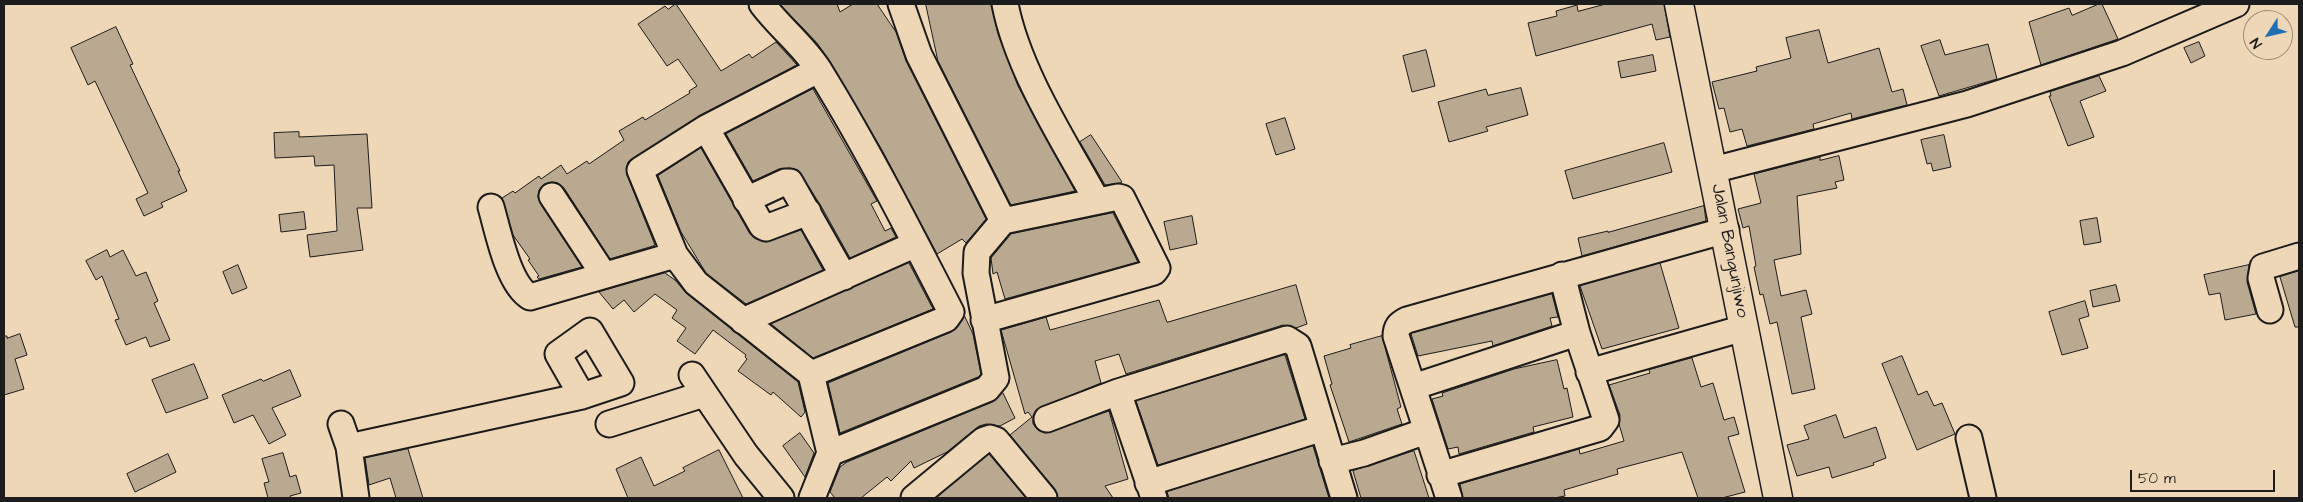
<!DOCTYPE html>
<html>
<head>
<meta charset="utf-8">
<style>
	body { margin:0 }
	#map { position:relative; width:2303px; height:502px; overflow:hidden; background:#edd7b6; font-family:"Architects Daughter",sans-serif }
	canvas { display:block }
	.frame { position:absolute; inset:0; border:5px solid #1c1c1c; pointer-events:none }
	.north { position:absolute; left:2243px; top:10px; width:50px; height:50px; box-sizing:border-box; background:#edd7b6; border:1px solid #998c78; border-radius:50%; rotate:235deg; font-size:14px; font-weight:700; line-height:20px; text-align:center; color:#1c1c1c }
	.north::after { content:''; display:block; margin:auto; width:18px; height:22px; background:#1f6fb2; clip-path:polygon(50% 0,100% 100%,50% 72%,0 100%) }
	.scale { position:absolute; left:2130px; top:470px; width:145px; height:22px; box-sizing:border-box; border:2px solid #1c1c1c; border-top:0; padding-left:6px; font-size:15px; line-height:18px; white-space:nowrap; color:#1c1c1c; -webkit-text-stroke:4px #edd7b6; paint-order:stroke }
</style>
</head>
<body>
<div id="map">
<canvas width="2303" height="502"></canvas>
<div class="frame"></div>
<div class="north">N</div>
<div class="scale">50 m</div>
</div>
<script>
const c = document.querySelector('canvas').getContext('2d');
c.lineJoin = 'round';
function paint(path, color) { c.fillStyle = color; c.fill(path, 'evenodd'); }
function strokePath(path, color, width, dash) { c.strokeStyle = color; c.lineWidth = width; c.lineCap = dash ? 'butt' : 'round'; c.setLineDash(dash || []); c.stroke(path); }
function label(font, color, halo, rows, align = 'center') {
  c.font = font + ' "Architects Daughter",sans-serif'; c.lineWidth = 4; c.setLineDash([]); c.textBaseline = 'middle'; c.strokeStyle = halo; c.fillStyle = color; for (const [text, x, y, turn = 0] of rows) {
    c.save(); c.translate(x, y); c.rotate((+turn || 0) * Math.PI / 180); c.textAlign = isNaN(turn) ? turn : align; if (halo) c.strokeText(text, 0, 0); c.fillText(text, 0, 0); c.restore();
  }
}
const building = new Path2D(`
	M676 4 721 71 749 54 752 58 776 42 797 65 699 116 628 162 627 175 655 245 653 246 610 259 564 188 558 183 552 182 544 184 539 190 538 197 540 203 582 267 539 279 537 277 539 276 528 260 530 259 513 235 502 198 513 191 515 193 539 176 541 179 561 165 567 174 587 161 589 164 624 140 619 131 643 117 645 120 690 93 689 91 697 86 678 59 667 66 638 24 665 6 668 9Z
	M780 4H837L840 12 853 4H877L896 32 906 61 986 219 966 243 962 239 937 254 883 152 831 63 817 43Z
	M926 4H991L998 34 1018 86 1075 191 1011 205 938 61Z
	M1606 4H1664L1670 37 1656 40 1652 24 1536 56 1528 23 1557 16 1556 11 1577 5 1578 11Z
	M2099 4H2102L2118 39 2041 65 2029 22 2069 8 2072 15Z
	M116 27 133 64 130 65 180 171H178L187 191 161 203 163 207 144 216 136 199 148 193 95 81 88 85 71 48Z
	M1819 30 1828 63 1879 48 1892 92 1903 89 1907 105 1852 119 1851 113 1813 124 1814 129 1747 146 1742 129 1730 132 1724 108 1719 109 1712 82 1757 71 1756 67 1791 58 1786 38Z
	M1940 40 1945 55 1988 44 1997 79 1939 96 1921 46Z
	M2199 42 2205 56 2191 63 2184 48Z
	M1426 50 1435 86 1412 92 1403 56Z
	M1653 55 1656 71 1621 78 1618 62Z
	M2099 76 2106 91 2080 101 2094 137 2068 146 2049 96H2051L2050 92Z
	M1521 88 1528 115 1486 127 1488 131 1449 142 1438 102 1486 89 1488 95Z
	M813 89 877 201 871 204 885 231 891 228 896 237 850 258 821 206 798 170 790 168 779 169 753 181 726 134Z
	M1285 118 1295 149 1276 155 1266 124Z
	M299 132V137L367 134 372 208H357L363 250 310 257 307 235 337 231 334 165 315 166 314 156 275 158 274 133Z
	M1091 135 1122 182 1120 183 1105 185 1080 142Z
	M1944 135 1951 167 1933 171 1931 163 1927 164 1921 140Z
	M1664 143 1672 172 1573 199 1565 171Z
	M701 148 750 234 756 239 766 242 801 230 823 270 746 304 706 273 681 232 658 176Z
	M1839 156 1844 180 1835 182 1837 188 1797 196 1801 254 1774 260 1781 296 1806 290 1812 314 1801 317 1815 389 1792 394 1777 322 1770 324 1763 294 1760 295 1754 267 1756 266 1749 226 1743 228 1738 209 1761 203 1754 174 1820 157V160Z
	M1704 206 1706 221 1582 256 1578 238 1608 231V232Z
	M304 212 306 229 281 232 279 215Z
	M1113 213 1138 262 1005 299 997 272 993 274 991 258 1011 234Z
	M1192 216 1197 244 1170 250 1164 222Z
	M2097 218 2101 242 2084 245 2080 221Z
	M107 250 110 257 123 250 136 276 146 272 158 301 154 303 170 340 150 347 146 337 126 345 115 320 119 319 102 276 96 280 86 261Z
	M909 263 933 309 813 358 771 324Z
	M1660 263 1679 328 1602 349 1580 286Z
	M238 265 247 288 232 294 223 272Z
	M2249 265 2247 282 2256 314 2225 320 2220 293 2209 295 2204 275Z
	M2299 271V327H2295L2280 277Z
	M665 273 675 280 687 294 798 382 805 412 801 417 773 392 771 395 738 371 747 359 745 357 746 355 713 330 695 354 677 341 686 328 672 318 677 310 655 294 634 312 624 300 613 309 599 292Z
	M1296 285 1307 324 1296 328 1283 325 1126 374 1119 354 1095 361 1101 383 1036 410 1033 416V424L1038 430 1045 433 1109 411 1128 479 1105 486 1113 498H1058L1055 489 1010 435 1032 417 1028 412 1025 414 1001 330 1046 317 1050 330 1159 300 1167 322Z
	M2116 285 2120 301 2093 307 2090 291Z
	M1552 294 1558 317 1550 318 1552 326 1493 346 1492 341 1418 356 1411 334 1412 333Z
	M2085 301 2089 316 2079 319 2088 348 2062 355 2049 312Z
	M965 317 973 334 981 374 978 377 840 433 828 383 951 332Z
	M20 334 27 355 15 359 24 389 4 395V336H7V338Z
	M1382 336 1401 407 1397 409 1402 424 1349 442 1330 385 1332 384 1324 356 1351 348 1350 345Z
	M1285 355 1305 419 1158 465 1136 401Z
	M1902 356 1918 395 1927 391 1934 406 1942 403 1955 434 1917 450 1882 364Z
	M1692 358 1701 387 1713 383 1724 420 1734 417 1739 434 1728 437 1745 492 1722 498H1698L1682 452 1617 469 1618 474 1564 490 1565 496 1554 498H1463L1460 484 1579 449 1580 454 1624 441 1619 424 1620 415 1609 385 1650 373 1649 370Z
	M1557 360 1564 389 1567 388 1573 417 1533 427 1534 432 1459 454 1458 447 1448 449 1432 399 1443 396 1442 393 1514 369Z
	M194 364 208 398 166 413 152 380Z
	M290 370 301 396 272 408 286 435 269 444 253 415 234 423 222 395 261 379 263 381Z
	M1003 393 1015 418 1000 426 986 424 979 426 947 452 914 468 911 461 891 481 887 477 861 498H835L830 492 840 467 847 462 992 402Z
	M1836 415 1844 438 1876 427 1886 458 1873 463 1874 465 1832 478 1829 467 1797 476 1787 445 1809 439 1804 426Z
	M800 433 814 453 805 477 783 446Z
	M1313 446 1329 498H1169L1167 492Z
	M408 449 423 498H396L390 478 369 485 365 458Z
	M719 450 743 498H628L616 469 641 457 654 486 685 471 683 468Z
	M1414 451 1429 498H1361L1353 471Z
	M283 453 290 477 296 475 301 493 290 496 291 498H268L264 483 269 482 262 459Z
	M168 454 176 472 135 492 127 474Z
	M989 454 1026 498H936Z`);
const minor = new Path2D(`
	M762 4C780 28 803 45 819 70 867 148 909 230 951 312L946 319 811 374
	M1005 4C1018 71 1064 141 1097 201
	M818 70 706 128 640 170 675 255 696 283 811 374 830 453
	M706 128 762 226 766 228 808 212
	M1713 170 1967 104 2122 53 2236 4
	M552 196 604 275
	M746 200 785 182H790L844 277
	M491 207C498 231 508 284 530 297L675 255
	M1562 275 1577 333
	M2270 310 2261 278 2263 267 2299 256
	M984 320 1154 272 1157 268 1122 198 1118 197 1003 221
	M743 321 916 244
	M1589 372 1744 328
	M692 375 746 455 781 498
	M1413 387 1577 333 1606 420 1600 428 1440 475
	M1118 392 1154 498
	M1047 419 1118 392 1287 339 1298 346 1344 498
	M341 424 349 447 356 498
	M609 424 704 394
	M1969 438 1983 498
	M349 447 582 396 621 383 590 331 558 354 582 396
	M1332 461 1364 453 1426 431
	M1148 483 1323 428
	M812 498 830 453 987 389 996 378 976 273 977 252 1003 221 919 55 901 4
	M914 498 984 440 990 438 996 440 1044 498
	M1449 498 1396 336C1396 327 1399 324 1407 320L1726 230`);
const major = new Path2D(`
	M1679 4 1778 498`);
const streetNames = [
	["Jalan Bangunjiwo",1729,251,79]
];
paint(building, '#b9a990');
strokePath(building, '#1c1c1c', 1);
strokePath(minor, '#1c1c1c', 29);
strokePath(major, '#1c1c1c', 31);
strokePath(minor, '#edd7b6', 25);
strokePath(major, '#edd7b6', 28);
label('18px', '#1c1c1c', '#edd7b6', streetNames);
</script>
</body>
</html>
